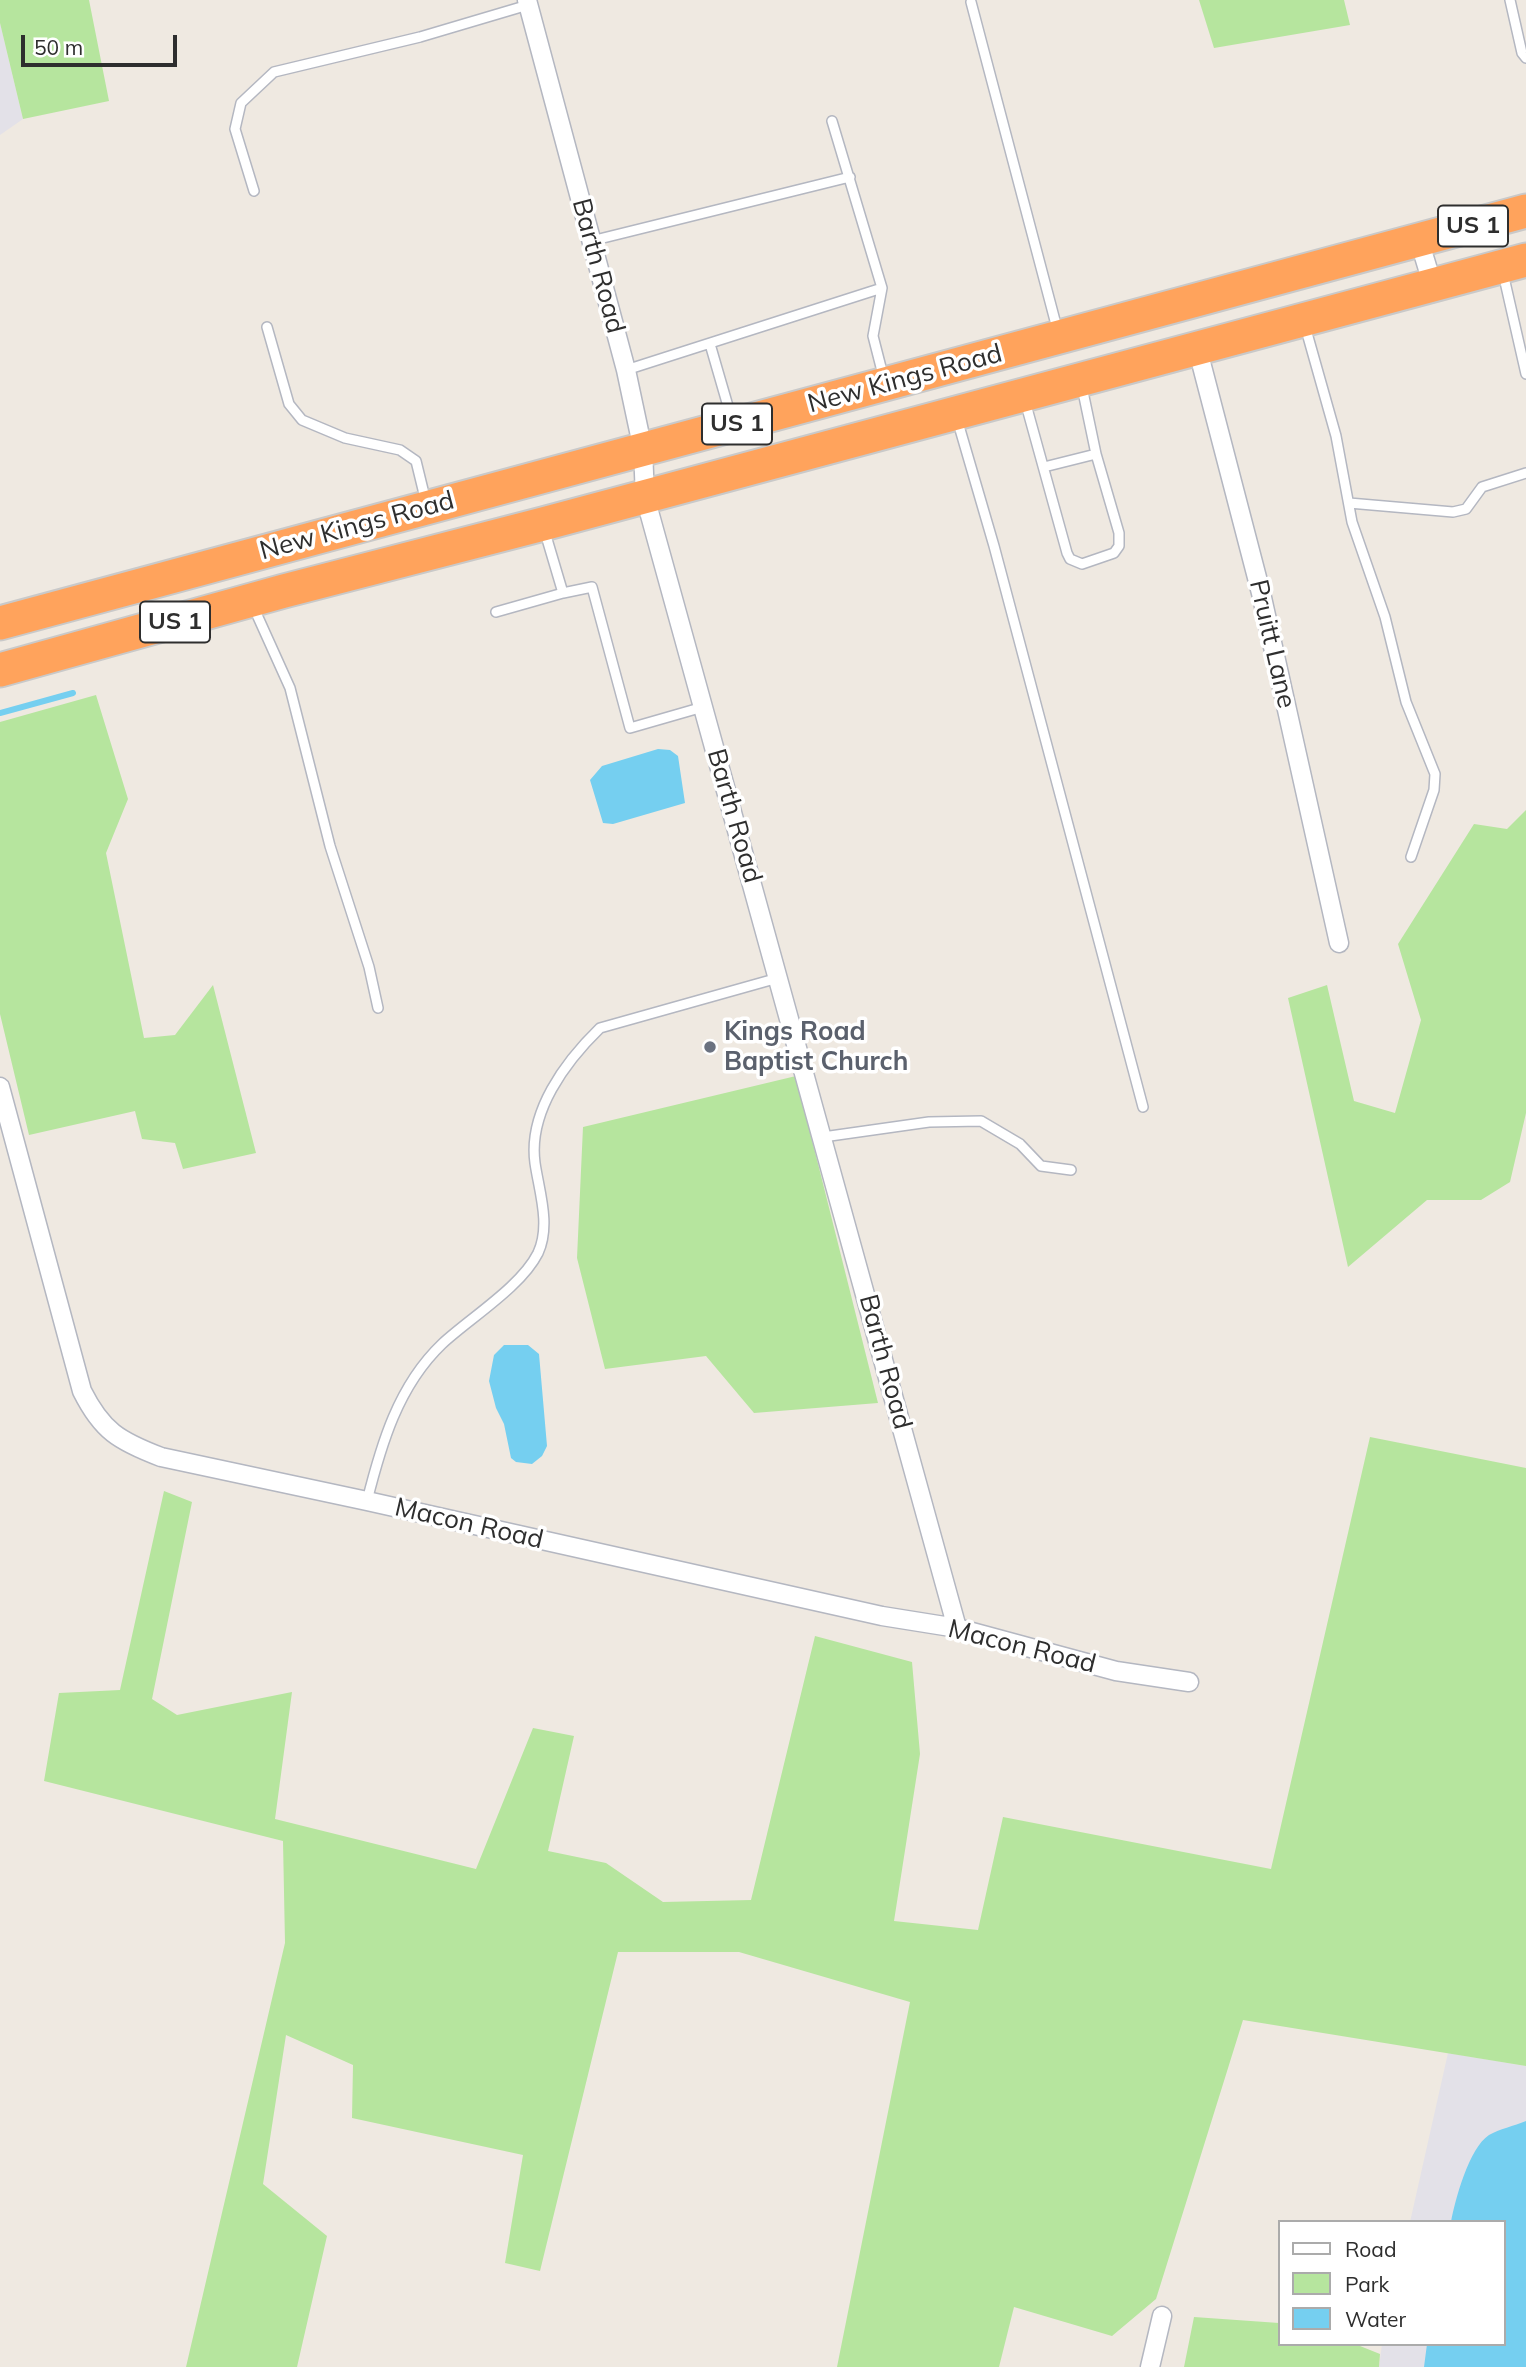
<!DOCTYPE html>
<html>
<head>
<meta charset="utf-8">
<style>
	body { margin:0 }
	#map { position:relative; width:1526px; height:2367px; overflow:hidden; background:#efe9e1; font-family:Mulish,sans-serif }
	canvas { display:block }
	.legend { position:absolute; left:1278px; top:2220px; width:228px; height:126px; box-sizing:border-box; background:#fff; border:2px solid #ababab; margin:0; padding:9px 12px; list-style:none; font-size:21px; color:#2e2e2e }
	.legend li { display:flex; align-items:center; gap:14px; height:35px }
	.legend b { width:35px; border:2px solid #ababab }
	.scale { position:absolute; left:21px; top:35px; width:156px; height:32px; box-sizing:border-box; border:4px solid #2e2e2e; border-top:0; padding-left:9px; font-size:21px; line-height:24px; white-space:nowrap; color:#2e2e2e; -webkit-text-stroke:5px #fff; paint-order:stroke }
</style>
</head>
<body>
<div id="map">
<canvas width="1526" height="2367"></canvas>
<ul class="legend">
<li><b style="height:9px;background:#fff"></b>Road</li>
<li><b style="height:19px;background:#b6e59e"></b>Park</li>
<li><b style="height:19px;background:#75cff0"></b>Water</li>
</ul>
<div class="scale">50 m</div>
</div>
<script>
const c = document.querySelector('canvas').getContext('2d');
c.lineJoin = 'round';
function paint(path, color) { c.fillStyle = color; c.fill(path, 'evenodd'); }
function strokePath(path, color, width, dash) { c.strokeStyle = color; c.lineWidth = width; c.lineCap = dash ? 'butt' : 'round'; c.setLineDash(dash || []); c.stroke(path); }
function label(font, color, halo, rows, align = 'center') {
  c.font = font + ' Mulish,sans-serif'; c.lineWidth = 7; c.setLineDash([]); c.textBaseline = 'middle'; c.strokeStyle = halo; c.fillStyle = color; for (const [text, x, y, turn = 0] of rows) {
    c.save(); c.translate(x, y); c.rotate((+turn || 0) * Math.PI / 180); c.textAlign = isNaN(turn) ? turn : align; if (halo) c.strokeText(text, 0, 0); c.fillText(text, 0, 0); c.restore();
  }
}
const industrial = new Path2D(`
	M0 23 23 119 0 135Z
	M1448 2053 1526 2066V2367H1379L1382 2344H1503V2222H1410Z`);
const green = new Path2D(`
	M0 0H89L109 101 23 119 0 23Z
	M1199 0H1344L1350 25 1214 48Z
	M96 695 128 799 106 853 144 1038 175 1035 213 985 256 1153 183 1169 175 1143 142 1139 135 1111 29 1135 0 1014V722Z
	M1526 810V1113L1510 1182 1481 1200H1427L1348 1267 1288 998 1327 985 1354 1101 1395 1113 1421 1020 1398 944 1474 824 1507 829Z
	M796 1076 878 1403 754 1413 706 1356 605 1369 577 1258 583 1127Z
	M1370 1437 1526 1468V2066L1243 2020 1156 2299 1112 2336 1014 2307 999 2367H837L910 2002 739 1952H618L540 2271 505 2263 523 2155 352 2118 353 2065 286 2035 263 2184 327 2236 297 2367H186L285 1943 283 1841 44 1781 59 1693 120 1690 164 1491 192 1502 152 1699 177 1715 292 1692 275 1819 476 1869 533 1728 574 1736 548 1851 606 1863 663 1902 751 1900 815 1636 912 1662 920 1754 894 1921 978 1930 1003 1817 1271 1869Z
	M1194 2317 1279 2323V2344H1355L1380 2354 1379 2367H1184Z`);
const water = new Path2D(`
	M658 749 670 750 678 756 685 803 613 824 603 823 590 780 602 766Z
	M504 1345H528L539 1354 547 1446 542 1456 532 1464 516 1462 511 1458 504 1424 496 1408 489 1381 494 1355Z
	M1526 2121V2367H1424L1427 2344H1503V2222H1451C1455 2200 1469 2148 1489 2135 1499 2129 1514 2126 1526 2121Z`);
const stream = new Path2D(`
	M0 713 73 693`);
const lane = new Path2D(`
	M1510 0 1522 53 1526 58
	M971 2 1058 332
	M832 121 882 288 873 336 884 379
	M254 191 235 129 241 103 274 72 420 37 528 5
	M591 241 850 177
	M1503 273 1526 374
	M1305 326 1336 436 1352 522 1385 617 1406 702 1435 774 1434 790 1411 857
	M267 327 289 404 302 420 345 438 400 450 416 461 426 502
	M710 344 732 420
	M626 370 882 288
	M1082 387 1096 454
	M1025 401 1067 553 1070 559 1082 564 1114 553 1119 546V533L1096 454 1044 467
	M957 419 994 546 1143 1107
	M1349 503 1453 512 1466 509 1482 487 1526 473
	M563 593 592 587 630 728 703 707
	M253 606 290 688 330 846 369 967 378 1008
	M496 612 563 593 544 529
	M823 1137 929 1122 981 1121 1020 1144 1041 1166 1071 1170
	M367 1501C381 1445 398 1386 442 1344 470 1318 521 1287 538 1253 551 1225 539 1191 535 1163 528 1112 565 1062 600 1028L778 978`);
const street = new Path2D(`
	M527 0 626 370 643 450 645 497 957 1628
	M1419 240 1433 286
	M1197 347 1261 593 1339 943
	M0 1087 82 1391C102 1431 119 1441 161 1457L367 1501 882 1616 957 1628 1116 1671 1189 1682
	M1150 2367 1162 2316`);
const highway = new Path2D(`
	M0 623 1526 211
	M0 670 284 591 543 524 1526 260`);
const markers = [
	[710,1047,7,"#6b7280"]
];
const shields = [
	[1473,226,70],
	[737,424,70],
	[175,622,70]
];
const shieldNames = [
	["US 1",1473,226],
	["US 1",737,424],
	["US 1",175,622]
];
const streetNames = [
	["Barth Road",598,266,75],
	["New Kings Road",905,379,-15],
	["New Kings Road",357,526,-15],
	["Pruitt Lane",1272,644,77],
	["Barth Road",734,816,74],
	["Barth Road",885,1362,75],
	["Macon Road",469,1524,13],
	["Macon Road",1022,1647,14]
];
const worshipNames = [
	["Kings Road",724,1032],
	["Baptist Church",724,1062]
];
paint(industrial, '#e3e1e8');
paint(green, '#b6e59e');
paint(water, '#75cff0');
strokePath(stream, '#75cff0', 6);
strokePath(lane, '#b4b7c1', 12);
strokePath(street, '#b4b7c1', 21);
strokePath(highway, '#c9c9c9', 37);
strokePath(lane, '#fff', 9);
strokePath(street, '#fff', 18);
strokePath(highway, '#ffa35c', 33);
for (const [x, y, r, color] of markers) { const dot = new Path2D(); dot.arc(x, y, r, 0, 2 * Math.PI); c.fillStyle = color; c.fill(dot); strokePath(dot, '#fff', 2.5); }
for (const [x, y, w] of shields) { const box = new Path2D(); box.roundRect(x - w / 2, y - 20.5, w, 41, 5); c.fillStyle = '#fff'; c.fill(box); strokePath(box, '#2e2e2e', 2); }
label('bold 24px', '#2e2e2e', null, shieldNames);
label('26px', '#2e2e2e', '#fff', streetNames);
label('bold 26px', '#5b616d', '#fff', worshipNames, 'left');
</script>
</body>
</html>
